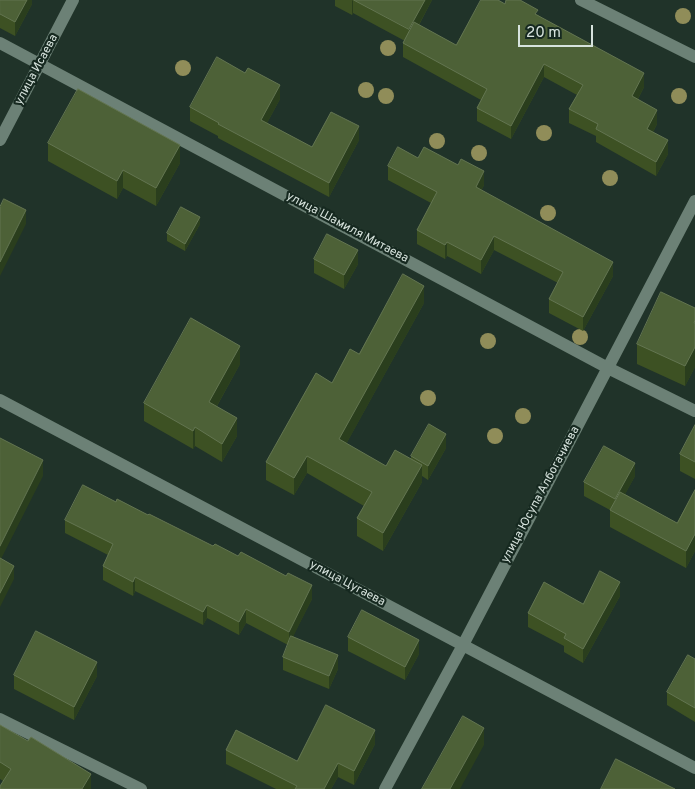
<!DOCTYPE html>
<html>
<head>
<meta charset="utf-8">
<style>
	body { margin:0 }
	#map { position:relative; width:695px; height:789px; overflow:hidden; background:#203329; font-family:Overpass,sans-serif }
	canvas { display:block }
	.scale { position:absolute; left:518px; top:25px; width:75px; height:22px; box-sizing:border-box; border:2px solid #d7e3dd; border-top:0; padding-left:6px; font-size:15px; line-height:18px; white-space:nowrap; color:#d7e3dd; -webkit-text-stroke:4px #162920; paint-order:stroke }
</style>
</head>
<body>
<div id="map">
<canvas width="695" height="789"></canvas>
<div class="scale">20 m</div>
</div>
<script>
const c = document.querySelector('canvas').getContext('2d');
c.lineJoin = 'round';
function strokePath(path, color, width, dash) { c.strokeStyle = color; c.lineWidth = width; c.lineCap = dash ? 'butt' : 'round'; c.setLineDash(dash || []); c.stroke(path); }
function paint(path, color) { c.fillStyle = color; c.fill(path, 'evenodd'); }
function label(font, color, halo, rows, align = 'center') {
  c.font = font + ' Overpass,sans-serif'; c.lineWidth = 4.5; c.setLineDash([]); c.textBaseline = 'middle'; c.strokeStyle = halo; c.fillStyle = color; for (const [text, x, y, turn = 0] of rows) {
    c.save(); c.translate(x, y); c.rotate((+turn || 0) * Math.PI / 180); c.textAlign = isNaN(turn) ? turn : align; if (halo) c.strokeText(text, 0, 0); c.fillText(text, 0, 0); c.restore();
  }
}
const minor = new Path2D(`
	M581 0 695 57
	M0 43 608 368 695 411
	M0 140 73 0
	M0 400 695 768
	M0 719 141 789
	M385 789 463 645 695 201`);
const trees = [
	[683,16],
	[388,48],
	[183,68],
	[366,90],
	[386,96],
	[679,96],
	[544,133],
	[437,141],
	[479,153],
	[610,178],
	[548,213],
	[580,337],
	[488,341],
	[428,398],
	[523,416],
	[495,436]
];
const wall = new Path2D(`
	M0 0H32V4L15 36 0 28Z
	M335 0H432L419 25 456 45 505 4 538 15 644 87 638 99 657 124 653 132 668 154 656 176 596 142V136L569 123V109L577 95 544 77 511 139 477 121V108L481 100 403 57V43L405 41 353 13 352 15 335 6Z
	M280 99 267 123 312 147 359 140 329 197 218 138V136L190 121V107Z
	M48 143 180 163 156 206 123 188 117 199 48 161Z
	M418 158 484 185 481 191 613 276 583 331 549 313V299L558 283 494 250 481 274 447 256 445 259 417 244V230L431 203 388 180V166Z
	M200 224 185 251 167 241V233Z
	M314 259 358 264 344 289 314 273Z
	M424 303 346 444 386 466 411 459V456L446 448 428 480 422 476V482L383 551 357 536V518L364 506 307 473 294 495 266 480V462L332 383 359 354Z
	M695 308V367L685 386 637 364V344Z
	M240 364 217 406 237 436 222 462 195 446 193 449 144 421V403Z
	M695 425V479L680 471V454Z
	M635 476 625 494 677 523 695 490V551L686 568 610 527V510L584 496V482Z
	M116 502 312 599 293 636 338 669 329 689 283 670V657L288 645 246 623 239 635 207 618 203 625 135 591 133 596 103 580V566L108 555 65 533V520Z
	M620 596 583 663 564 652V646L528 627V613L583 604Z
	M348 637 419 654 405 680 348 651Z
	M695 659V722L667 705V692Z
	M14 675 97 676 74 720 14 689Z
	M0 725 91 789 3 781 0 779Z
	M375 744 354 785 338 777 331 789H276L226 764V750L297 761Z`);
const shadedWall = new Path2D(`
	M27 0H32V4L15 36V22Z
	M353 0V13L352 15V1Z
	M425 0H432L409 43V29Z
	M544 64V77L511 139V126Z
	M644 73V87L632 110V96Z
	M280 85V99L261 134V120Z
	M657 110V124L647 143V129Z
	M359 126V140L329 197V183Z
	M668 140V154L656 176V162Z
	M180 145V163L156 206V188Z
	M123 170V188L117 199V181Z
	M484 171V185L476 201V187Z
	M26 210V224L0 276V262Z
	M200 217V224L185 251V244Z
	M494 236V250L481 274V260Z
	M447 242V256L445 259V245Z
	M358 250V264L344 289V275Z
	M613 262V276L583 331V317Z
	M424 286V303L339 457V439Z
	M240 346V364L209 420V402Z
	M695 347V367L685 386V366Z
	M237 418V436L222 462V444Z
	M195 427V446L193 449V431Z
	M446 434V448L428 480V466Z
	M307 456V473L294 495V478Z
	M43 460V476L0 561V546Z
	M635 463V476L615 513V499Z
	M422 465V482L383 551V533Z
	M695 534V551L686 568V551Z
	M14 566V579L0 607V593Z
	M135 577V591L133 596V582Z
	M620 582V596L583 663V649Z
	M312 585V599L289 645V632Z
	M207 605V618L203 625V612Z
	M246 609V623L239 635V622Z
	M419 640V654L405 680V667Z
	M338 655V669L329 689V676Z
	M97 662V676L74 720V707Z
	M484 728V745L460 789H450Z
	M375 730V744L354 785V771Z
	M338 763V777L331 789H324Z
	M91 774V789H82Z`);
const building = new Path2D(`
	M0 0H27L15 22 0 14Z
	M354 0H425L409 29Z
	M481 0H498L505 4 506 0H520L538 10 535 14 644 73 632 96 657 110 647 129 668 140 656 162 596 129 598 124 569 109 583 85 544 64 511 126 477 108 487 89 403 43 414 22 456 45Z
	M217 57 245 73 248 68 280 85 261 120 312 147 331 112 359 126 329 183 218 124 219 123 190 107Z
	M78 89 180 145 156 188 123 170 117 181 48 143Z
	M398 147 418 158 424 147 458 165 461 159 484 171 476 187 613 262 583 317 549 299 563 272 494 236 481 260 447 242 445 245 417 230 437 192 388 166Z
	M4 199 26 210 0 262V207Z
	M181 207 200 217 185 244 167 233Z
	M327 234 358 250 344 275 314 259Z
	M403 274 424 286 339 439 386 466 395 450 422 465 383 533 357 518 372 492 307 456 294 478 266 462 316 373 332 383 350 349 359 354Z
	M661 292 695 308V320L694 323H695V347L685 366 637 344Z
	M191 318 240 346 209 402 237 418 222 444 195 427 193 431 144 403Z
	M429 424 446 434 428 466 411 456Z
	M695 425V462L680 454Z
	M0 438 43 460 0 546Z
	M604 446 635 463 615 499 584 482Z
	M83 485 116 502 117 499 148 515 149 514 213 546 215 544 238 556 241 552 286 576 288 573 312 585 289 632 246 609 239 622 207 605 203 612 135 577 133 582 103 566 113 544 65 520Z
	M695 490V534L686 551 610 510 620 492 677 523Z
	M0 558 14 566 0 593Z
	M600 571 620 582 583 649 564 638 566 634 528 613 544 582 583 604Z
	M362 610 419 640 405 667 348 637Z
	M36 631 97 662 74 707 14 675Z
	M291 636 338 655 329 676 283 657Z
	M688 655 695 659V708L667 692Z
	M326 705 375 730 354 771 338 763 324 789H295L297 786 226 750 236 730 297 761Z
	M463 716 484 728 450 789H422Z
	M0 725 28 741 31 737 91 774 82 789H0V786L11 769 0 762Z
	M616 759 663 783 675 789H601Z`);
const streetNames = [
	["улица Исаева",37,70,-62],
	["улица Шамиля Митаева",347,228,28],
	["улица Юсупа Албогачиева",541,495,-62],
	["улица Цугаева",347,584,28]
];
strokePath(minor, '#6c8176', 12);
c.fillStyle = '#908d59';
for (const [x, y] of trees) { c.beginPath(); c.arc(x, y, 8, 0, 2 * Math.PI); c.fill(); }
paint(wall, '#3d5123');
paint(shadedWall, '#2a3e1d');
paint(building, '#4d6137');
strokePath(building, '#637551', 1);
label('12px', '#d7e3dd', '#162920', streetNames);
</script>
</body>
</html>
